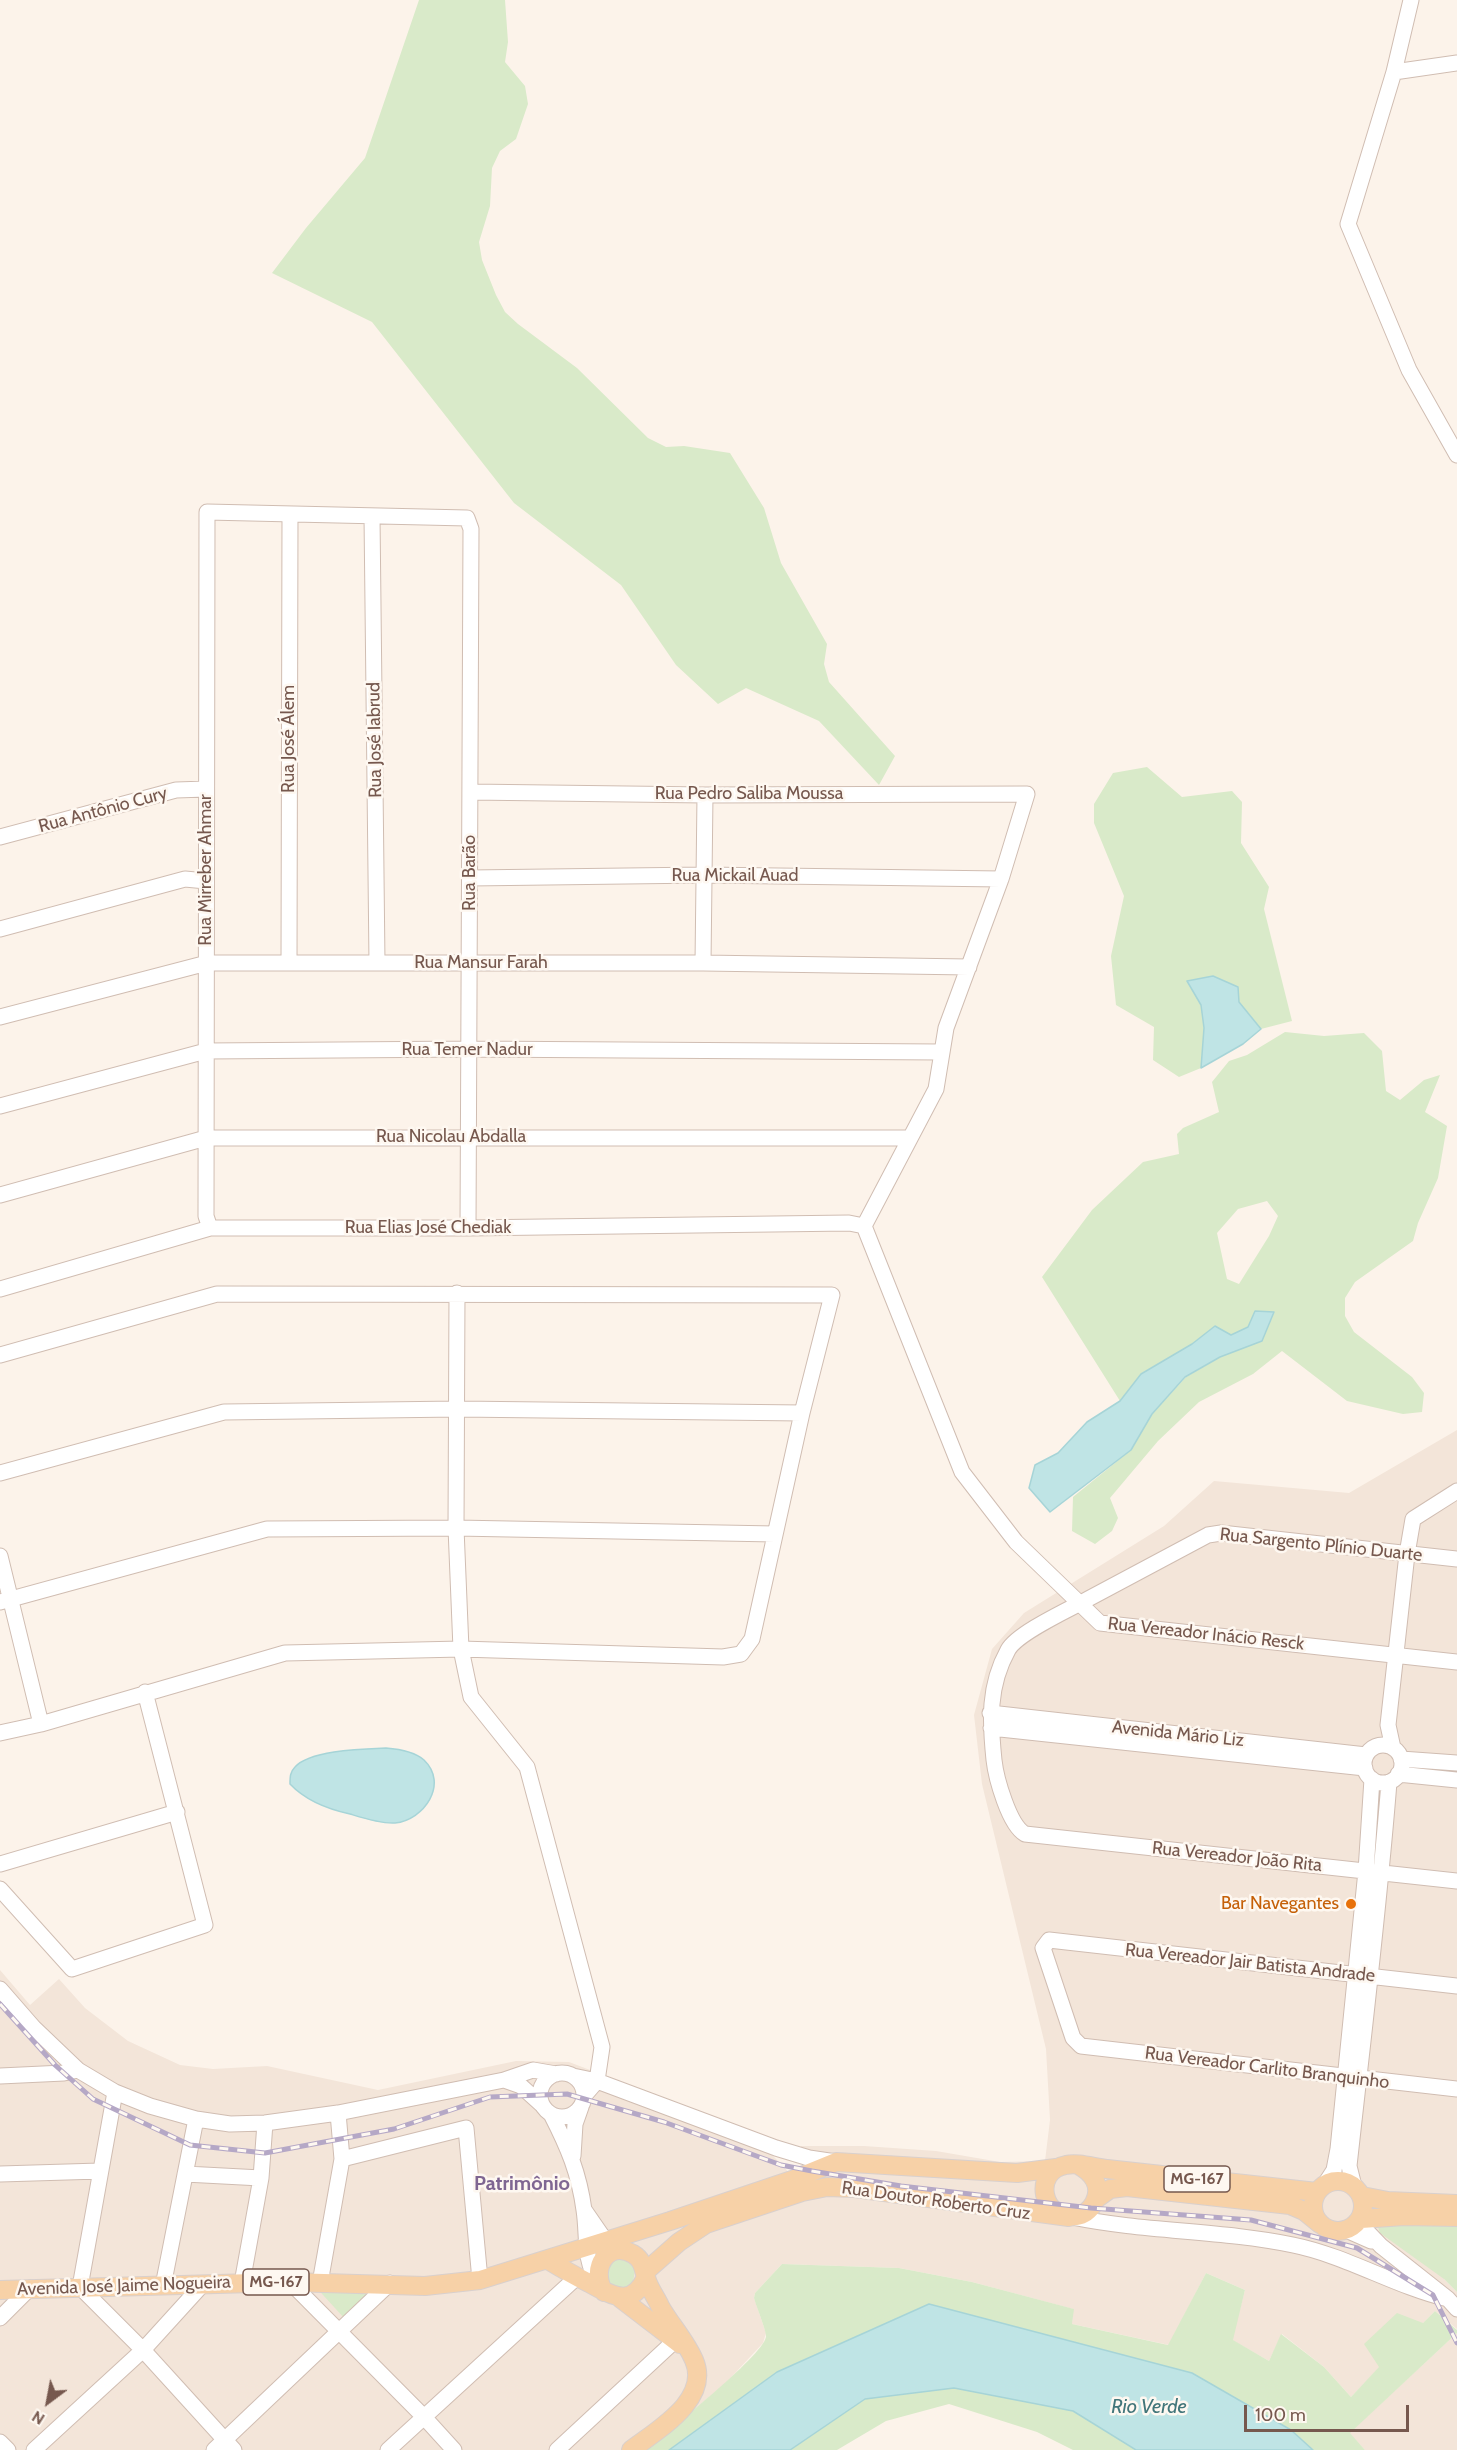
<!DOCTYPE html>
<html>
<head>
<meta charset="utf-8">
<style>
	body { margin:0 }
	#map { position:relative; width:1457px; height:2450px; overflow:hidden; background:#fcf3ea; font-family:Cabin,sans-serif }
	canvas { display:block }
	.north { position:absolute; left:18px; top:2372px; width:60px; height:60px; -webkit-text-stroke:4px #fef8f1; paint-order:stroke; rotate:212deg; font-size:16px; font-weight:700; line-height:24px; text-align:center; color:#76584e }
	.north::after { content:''; display:block; margin:auto; width:21px; height:27px; background:#76584e; clip-path:polygon(50% 0,100% 100%,50% 72%,0 100%) }
	.scale { position:absolute; left:1244px; top:2405px; width:165px; height:27px; box-sizing:border-box; border:3px solid #76584e; border-top:0; padding-left:8px; font-size:18px; line-height:21px; white-space:nowrap; color:#76584e; -webkit-text-stroke:4px #fef8f1; paint-order:stroke }
</style>
</head>
<body>
<div id="map">
<canvas width="1457" height="2450"></canvas>
<div class="north">N</div>
<div class="scale">100 m</div>
</div>
<script>
const c = document.querySelector('canvas').getContext('2d');
c.lineJoin = 'round';
function paint(path, color) { c.fillStyle = color; c.fill(path, 'evenodd'); }
function strokePath(path, color, width, dash) { c.strokeStyle = color; c.lineWidth = width; c.lineCap = dash ? 'butt' : 'round'; c.setLineDash(dash || []); c.stroke(path); }
function label(font, color, halo, rows, align = 'center') {
  c.font = font + ' Cabin,sans-serif'; c.lineWidth = 5; c.setLineDash([]); c.textBaseline = 'middle'; c.strokeStyle = halo; c.fillStyle = color; for (const [text, x, y, turn = 0] of rows) {
    c.save(); c.translate(x, y); c.rotate((+turn || 0) * Math.PI / 180); c.textAlign = isNaN(turn) ? turn : align; if (halo) c.strokeText(text, 0, 0); c.fillText(text, 0, 0); c.restore();
  }
}
const residential = new Path2D(`
	M1457 1430V2223L1444 2279 1457 2292V2329L1435 2311 1351 2397 1324 2367 1282 2334 1269 2361 1232 2340 1245 2290 1206 2273 1169 2345 1072 2324 1073 2309 972 2282 899 2268 782 2264 755 2293 754 2298 766 2333 763 2343 724 2385 645 2450H0V1970L30 2005 59 1979 85 2008 128 2041 180 2065 213 2069 267 2066 378 2090 516 2061 569 2062 748 2130 803 2187 801 2146H864L936 2151 1000 2162 1045 2161 1050 2120 1046 2049 982 1784 974 1715 992 1649 1024 1613 1164 1526 1214 1481 1349 1493Z
	M1457 2333V2450H1365L1349 2433Z`);
const green = new Path2D(`
	M419 0H505L508 42 505 62 525 86 528 104 516 139 500 151 492 168 490 206 479 242 482 260 496 295 505 312 518 324 577 368 648 438 666 447 684 446 730 453 764 508 781 563 827 644 824 664 829 682 895 756 879 785 819 721 746 688 718 704 676 665 621 585 514 503 372 322 272 273 306 228 365 158Z
	M1147 767 1182 797 1232 791 1242 802 1241 843 1269 887 1264 909 1292 1021 1261 1029 1239 1002 1188 981 1201 1005 1204 1028 1201 1068 1179 1077 1153 1060 1154 1027 1116 1005 1111 956 1124 896 1094 823V804L1113 773Z
	M1285 1032 1324 1036 1364 1033 1382 1051 1386 1091 1400 1100 1424 1080 1440 1075 1425 1112 1447 1126 1438 1178 1418 1223 1413 1241 1355 1282 1345 1298V1316L1354 1332 1412 1377 1424 1393 1422 1412 1403 1414 1347 1401 1282 1351 1253 1374 1199 1402 1158 1441 1110 1498 1118 1518 1112 1531 1095 1544 1072 1531 1073 1497 1131 1450 1152 1414 1186 1377 1220 1357 1261 1341 1248 1327 1231 1335 1215 1326 1192 1344 1142 1373 1120 1401 1042 1277 1092 1210 1143 1162 1179 1154 1177 1134 1183 1128 1219 1112 1212 1082 1229 1061 1247 1055ZM1267 1201 1278 1216 1269 1236 1239 1284 1227 1279 1217 1233 1238 1209Z
	M1457 2223V2292L1444 2279 1380 2233 1378 2227 1380 2224Z
	M614 2259H624L635 2269 633 2283 625 2289 610 2287 604 2269Z
	M782 2264 899 2268 972 2282 1074 2309 1072 2324 1168 2345 1206 2273 1245 2290 1233 2340 1269 2361 1281 2334 1324 2367 1351 2397 1379 2367 1364 2344 1397 2313 1423 2323 1435 2311 1457 2330V2333L1350 2433 1365 2450H1313L1291 2430 1192 2373 777 2372 669 2450H645C665 2433 762 2357 766 2337 767 2332 756 2306 754 2298L755 2293Z
	M313 2284 378 2290 345 2319Z
	M954 2388 1073 2411 1136 2450H1073L1037 2432 949 2404 886 2421 837 2450H790L865 2399Z`);
const water = new Path2D(`
	M1213 976 1238 987 1239 1002 1261 1029 1243 1044 1201 1068 1204 1028 1201 1005 1187 981Z
	M1255 1311 1274 1312 1262 1341 1220 1357 1185 1377 1152 1414 1131 1450 1050 1512 1029 1488 1035 1465 1058 1453 1087 1422 1120 1401 1141 1374 1192 1344 1215 1326 1231 1335 1248 1327Z
	M386 1748C398 1749 414 1751 424 1760 449 1784 424 1820 395 1823 381 1824 363 1818 350 1814 327 1809 306 1801 290 1784 290 1777 290 1772 295 1767 310 1750 363 1749 386 1748Z
	M929 2304 1192 2373 1291 2430 1313 2450H1136L1073 2411 954 2388 865 2399 790 2450H669L777 2372Z`);
const minor = new Path2D(`
	M1411 0 1394 72 1348 224 1409 370 1457 455
	M1394 72 1457 63
	M372 516 377 963
	M470 792 705 795 1027 794 1001 879 946 1028 936 1089 864 1226
	M0 837 176 790 206 789
	M470 878 704 875 1001 879
	M0 929 185 879 206 881
	M289 963 290 514
	M703 963 705 795
	M0 1017 207 963H703L969 967
	M0 1106 206 1051 469 1049 941 1052
	M0 1195 206 1138H909
	M864 1226 962 1472 1016 1542 1100 1623 1457 1662
	M210 1228 206 1216 207 512 467 518 471 529 468 1228
	M0 1289 210 1228H468L849 1223 864 1226
	M457 1293 456 1528 461 1649 471 1697 527 1767 602 2047 597 2081 584 2096
	M0 1355 217 1294 832 1295 802 1413 752 1639 741 1654 723 1657 461 1649 285 1653 41 1724 0 1733
	M0 1473 224 1412 458 1409 802 1413
	M0 1556 41 1724
	M1457 1559 1221 1533 1208 1535C1168 1556 1128 1578 1088 1599 1070 1609 1017 1633 1008 1650 988 1686 990 1721 994 1760 996 1778 1009 1825 1025 1834L1457 1881
	M0 1602 267 1529 456 1528 775 1534
	M990 1713 1366 1755
	M991 1728 1365 1768
	M1364 1764a19 19 0 1 1 38 0a19 19 0 1 1-38 0Z
	M1393 1748 1388 1725 1407 1554 1413 1519 1457 1491
	M1401 1759 1457 1763
	M1398 1774 1457 1780
	M0 1864 177 1812
	M0 1889 72 1969 205 1925 145 1692
	M1457 1986 1049 1940 1043 1948 1073 2038 1081 2046 1457 2089
	M0 1989 34 2028 78 2070 115 2092 150 2106 196 2119 230 2124 265 2123 338 2113 504 2080 533 2070 556 2074
	M540 2095a22 22 0 1 1 44 0a22 22 0 1 1-44 0Z
	M0 2076 64 2073 78 2070
	M573 2076 597 2081 776 2148 809 2158 836 2162
	M504 2080 521 2086 542 2105
	M115 2092 80 2287 143 2350 234 2450
	M551 2114C568 2147 579 2173 584 2210 588 2236 583 2259 598 2282
	M573 2156 575 2124 581 2107
	M342 2159 466 2128 480 2280
	M0 2174 100 2171
	M185 2174 261 2178
	M1325 2184 1334 2170 1338 2149 1366 1871 1372 1779
	M1354 2186 1349 2166C1363 2038 1379 1910 1389 1782
	M585 2211 605 2240 615 2247
	M1072 2217C1145 2232 1220 2230 1293 2245 1347 2256 1394 2286 1448 2299
	M1358 2222 1381 2246 1448 2299 1457 2309
	M1346 2230 1371 2241
	M290 2282 424 2417 454 2450
	M242 2283 261 2178 265 2123
	M320 2283 342 2159 338 2113
	M163 2286 196 2119
	M0 2318 30 2288
	M0 2442 8 2450
	M34 2450 143 2350 203 2284
	M214 2450 390 2283
	M388 2450 577 2277
	M557 2450 680 2336`);
const major = new Path2D(`
	M1078 2165C1092 2172 1103 2186 1094 2203 1090 2210 1084 2215 1076 2216 1042 2222 1031 2171 1066 2165 1078 2162 1095 2168 1107 2169L1317 2192
	M1313 2206a25 25 0 1 1 50 0a25 25 0 1 1-50 0Z
	M1362 2196 1388 2201 1457 2204
	M1096 2199 1110 2189 1127 2187 1290 2205 1304 2211 1320 2224
	M1361 2219 1404 2216 1457 2217
	M548 2260C561 2268 575 2276 589 2283 611 2295 632 2309 646 2277
	M645 2272 679 2242 706 2224 802 2192 827 2187 855 2188 1069 2217
	M0 2290 290 2282 425 2286 480 2280 670 2221 792 2180 836 2162 1017 2173 1056 2168
	M604 2292C589 2267 609 2240 633 2254 643 2260 643 2268 646 2277 648 2287 656 2297 660 2306 670 2324 686 2341 694 2360 711 2400 657 2430 631 2450
	M620 2298 680 2344`);
const rail = new Path2D(`
	M0 2004 55 2065 93 2099 190 2145 265 2153 394 2129 490 2097 567 2094 664 2122 781 2165 812 2171 901 2186 1091 2208 1251 2220 1357 2248 1433 2295 1457 2343`);
const markers = [
	[1351,1904,6,"#e8710a"]
];
const shields = [
	[1197,2179,66],
	[276,2282,66]
];
const shieldNames = [
	["MG-167",1197,2179],
	["MG-167",276,2282]
];
const streetNames = [
	["Rua José Álem",289,739,-90],
	["Rua José Iabrud",375,740,-91],
	["Rua Pedro Saliba Moussa",749,794],
	["Rua Antônio Cury",103,810,-15],
	["Rua Mirreber Ahmar",206,870,-90],
	["Rua Barão",470,873,-90],
	["Rua Mickail Auad",735,876],
	["Rua Mansur Farah",481,963],
	["Rua Temer Nadur",467,1050],
	["Rua Nicolau Abdalla",451,1137],
	["Rua Elias José Chediak",428,1228],
	["Rua Sargento Plínio Duarte",1321,1545,6],
	["Rua Vereador Inácio Resck",1206,1634,6],
	["Avenida Mário Liz",1178,1734,6],
	["Rua Vereador João Rita",1237,1857,6],
	["Rua Vereador Jair Batista Andrade",1250,1963,6],
	["Rua Vereador Carlito Branquinho",1267,2068,7],
	["Rua Doutor Roberto Cruz",936,2201,8],
	["Avenida José Jaime Nogueira",124,2286,-2]
];
const foodNames = [
	["Bar Navegantes",1339,1904]
];
const neighbourhoodNames = [
	["Patrimônio",522,2184]
];
const waterNames = [
	["Rio Verde",1149,2407]
];
paint(residential, '#f3e5d9');
paint(green, '#d9eac9');
paint(water, '#bfe4e5');
strokePath(water, '#a6d4d7', 1.5);
strokePath(minor, '#d0bdb2', 17);
strokePath(major, '#d9d0cd', 20);
strokePath(minor, '#fff', 15);
strokePath(major, '#f7d1a7', 18);
strokePath(rail, '#b5a8c6', 5);
strokePath(rail, '#fef8f1', 3, [9]);
for (const [x, y, r, color] of markers) { const dot = new Path2D(); dot.arc(x, y, r, 0, 2 * Math.PI); c.fillStyle = color; c.fill(dot); strokePath(dot, '#fef8f1', 2); }
for (const [x, y, w] of shields) { const box = new Path2D(); box.roundRect(x - w / 2, y - 13, w, 26, 4.5); c.fillStyle = '#fef8f1'; c.fill(box); strokePath(box, '#76584e', 1.5); }
label('bold 16px', '#76584e', null, shieldNames);
label('18px', '#76584e', '#fef8f1', streetNames);
label('18px', '#c56008', '#fef8f1', foodNames, 'right');
label('bold 20px', '#7f6692', '#fef8f1', neighbourhoodNames);
label('italic 20px', '#42767a', '#fef8f1', waterNames);
</script>
</body>
</html>
